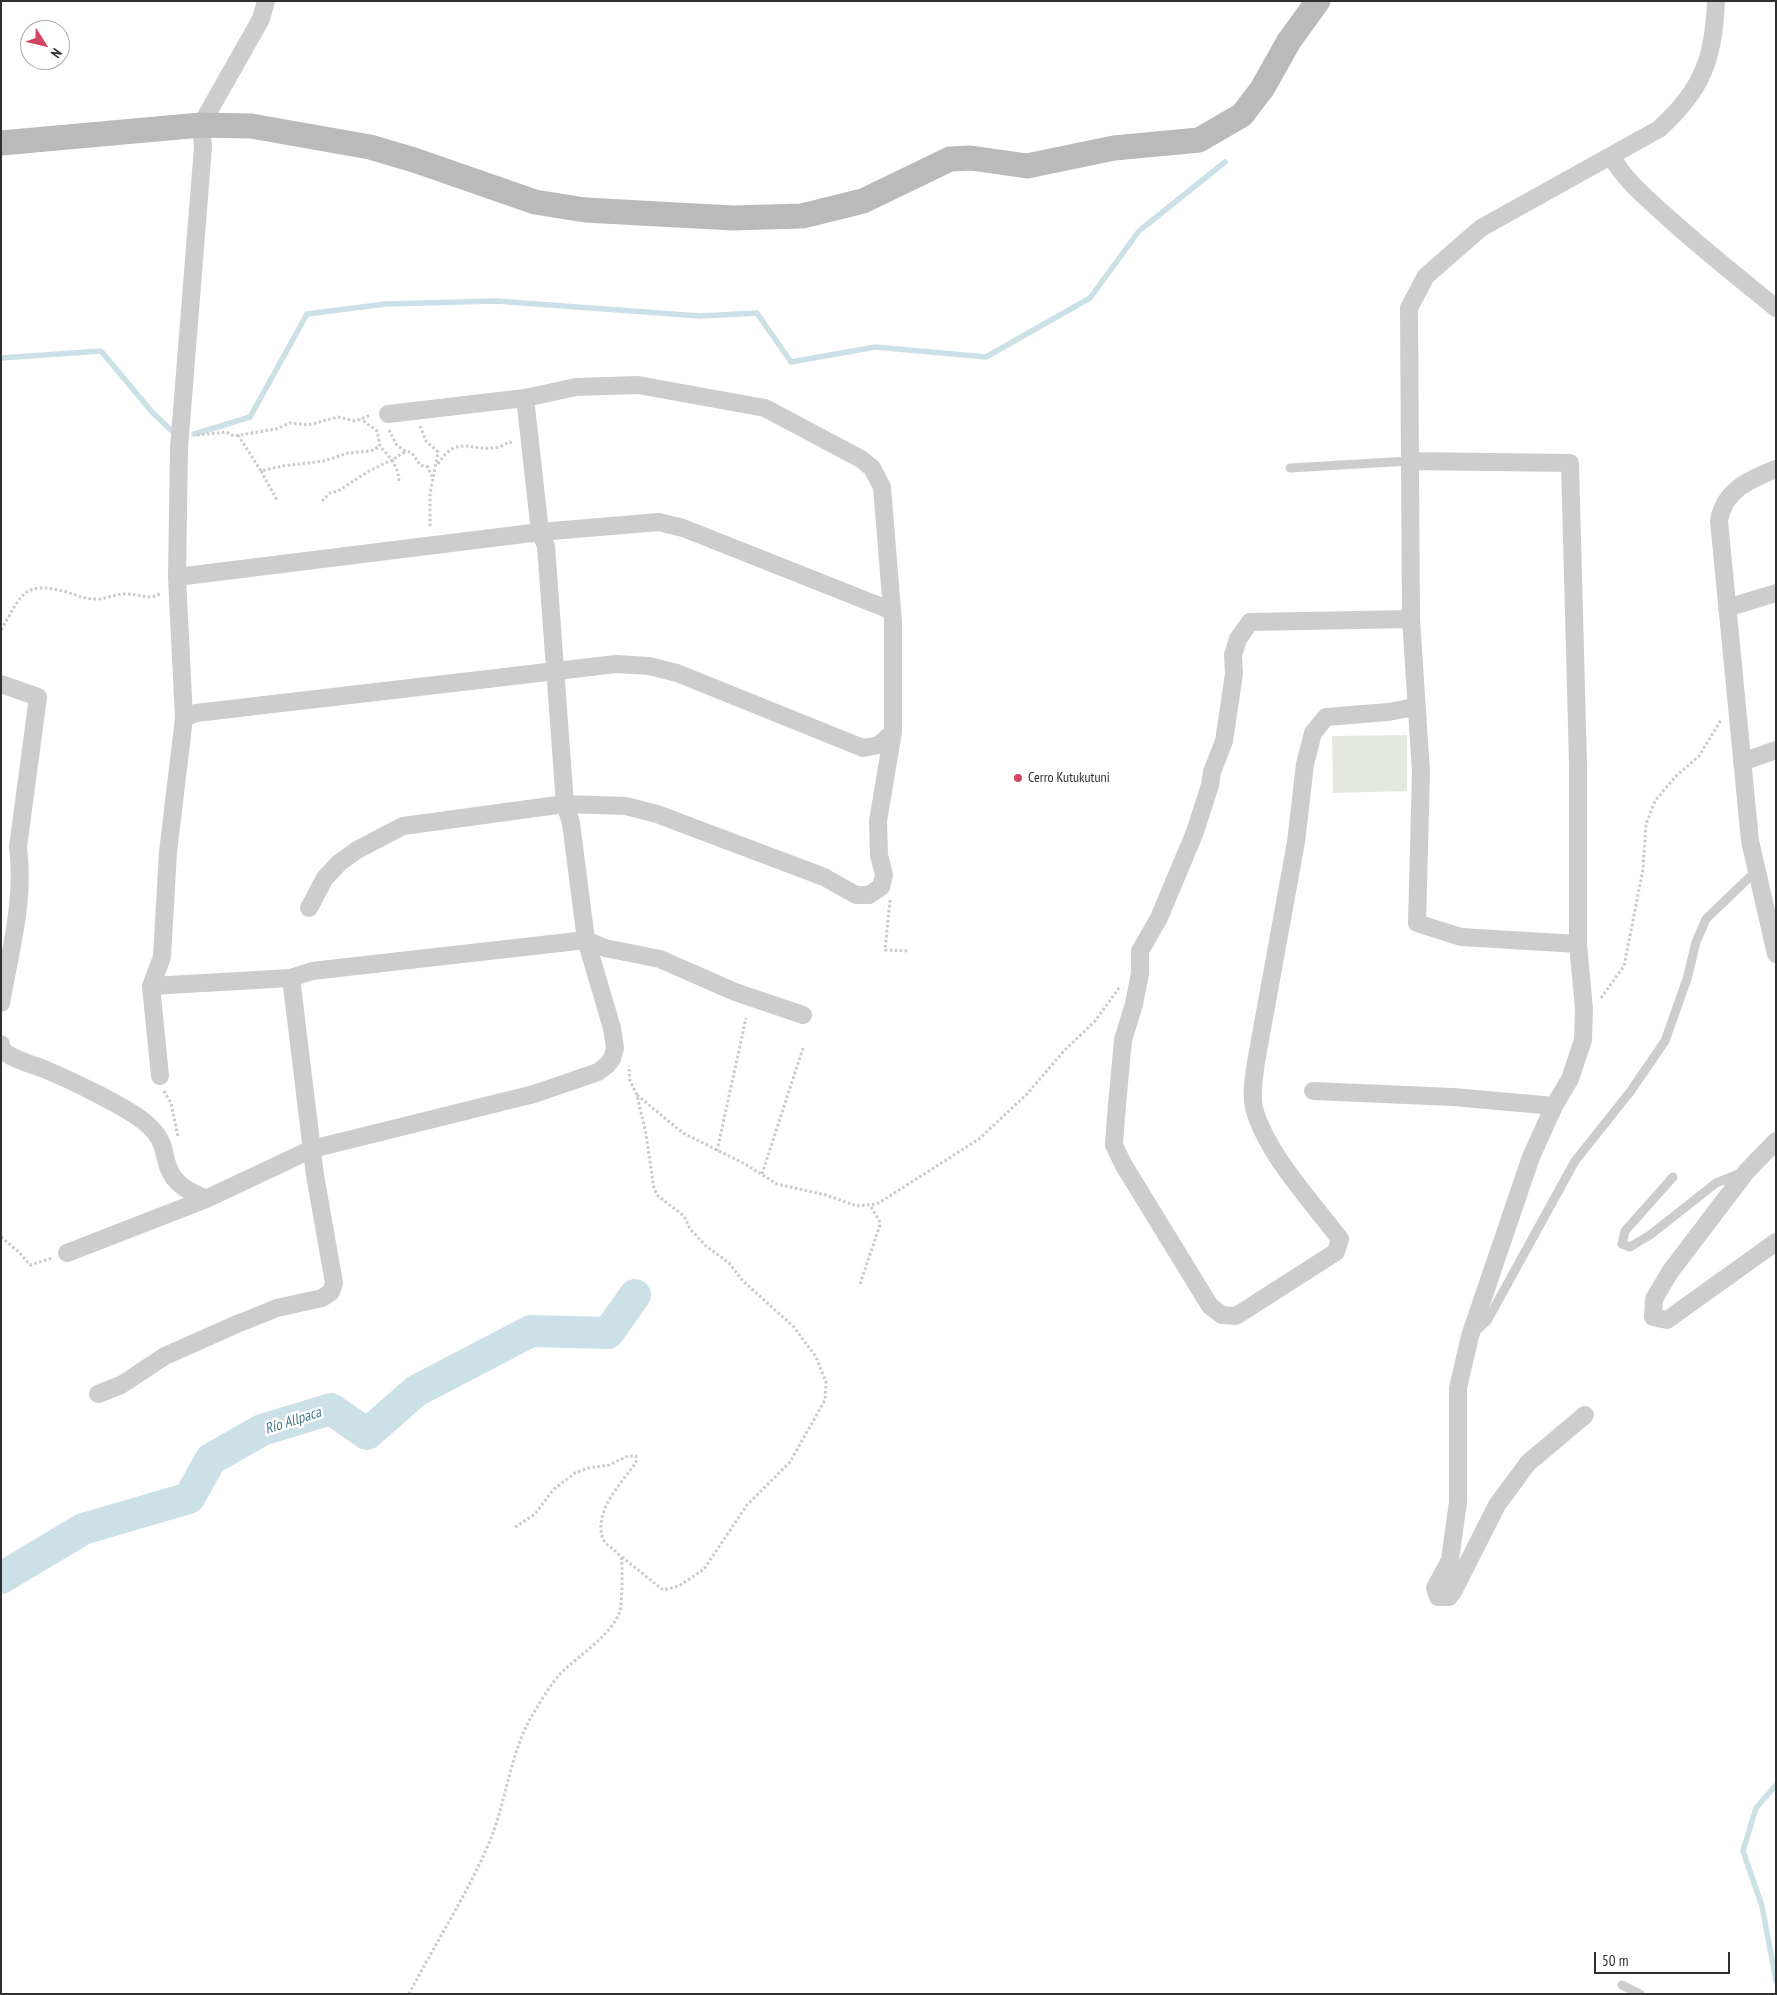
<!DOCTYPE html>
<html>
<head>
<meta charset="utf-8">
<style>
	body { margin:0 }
	#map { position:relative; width:1777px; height:1995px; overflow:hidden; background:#fff; font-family:"PT Sans Narrow",sans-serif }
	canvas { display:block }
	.frame { position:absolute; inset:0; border:2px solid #303030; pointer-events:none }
	.north { position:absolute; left:20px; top:20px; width:50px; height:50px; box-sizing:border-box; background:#fff; border:1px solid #acacac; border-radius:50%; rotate:126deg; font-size:14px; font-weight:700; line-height:20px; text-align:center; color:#303030 }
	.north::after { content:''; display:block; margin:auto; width:18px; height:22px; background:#d34662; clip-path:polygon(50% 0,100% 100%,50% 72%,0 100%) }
	.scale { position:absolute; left:1594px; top:1952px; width:136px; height:22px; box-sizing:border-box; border:2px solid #303030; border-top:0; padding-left:6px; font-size:15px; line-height:18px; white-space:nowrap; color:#303030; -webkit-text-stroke:4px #fff; paint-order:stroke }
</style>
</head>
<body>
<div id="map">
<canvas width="1777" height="1995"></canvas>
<div class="frame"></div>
<div class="north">N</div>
<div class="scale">50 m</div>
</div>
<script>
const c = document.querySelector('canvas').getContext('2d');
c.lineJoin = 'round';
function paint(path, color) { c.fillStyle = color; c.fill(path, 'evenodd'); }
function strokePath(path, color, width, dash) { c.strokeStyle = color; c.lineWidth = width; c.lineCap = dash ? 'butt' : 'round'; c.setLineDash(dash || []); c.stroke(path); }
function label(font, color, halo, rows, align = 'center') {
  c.font = font + ' "PT Sans Narrow",sans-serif'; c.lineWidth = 5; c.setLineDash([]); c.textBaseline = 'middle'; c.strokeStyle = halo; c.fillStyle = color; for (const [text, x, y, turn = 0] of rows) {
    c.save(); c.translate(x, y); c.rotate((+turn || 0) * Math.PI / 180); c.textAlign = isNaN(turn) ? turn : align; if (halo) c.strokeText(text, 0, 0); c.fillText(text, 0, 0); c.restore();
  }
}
const green = new Path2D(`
	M1407 735V791L1333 793 1332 736Z`);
const stream = new Path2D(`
	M1 358 101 351 152 412 173 432
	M194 434 250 417 307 314 386 304 496 301 700 316 757 313 791 362 875 347 986 357 1090 298 1139 231 1225 162
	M1776 1785 1756 1808 1743 1851 1762 1906 1776 1981`);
const river = new Path2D(`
	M1 1578 83 1529 189 1498 211 1459 262 1430 331 1409 367 1434 416 1391 531 1331 608 1333 635 1295`);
const path = new Path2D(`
	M420 426 426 441 438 452 430 494V528
	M389 430 396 444 403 450 412 453 420 465 428 467 432 477
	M197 435 226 432 234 436 276 429 290 423 308 425 338 417 355 421 371 415
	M238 435 261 471 282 466 324 461 348 453 371 451 380 446
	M438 464C458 433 470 453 499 447 503 446 506 443 510 442L513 445
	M261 471 277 500
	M399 481 398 472 392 460 406 451
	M322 501 330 493 338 491 369 471 392 460 380 446 377 431 361 419
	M1 630C22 595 22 580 67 592 76 595 85 599 94 599 105 600 116 593 127 594 139 594 150 601 161 593
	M890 900 885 950 909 951
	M1601 998 1624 966 1643 869 1646 824 1655 801 1675 777 1699 756 1721 720
	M164 1091 171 1103 178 1137
	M637 1095 683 1133 745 1164 777 1184 826 1195 857 1206 877 1204 979 1139 1027 1094 1063 1052 1095 1021 1119 988
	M717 1151 746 1018
	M762 1174 803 1048
	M1 1237 19 1252 30 1265 52 1258
	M860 1284 880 1225 879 1220 870 1205
	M622 1557 663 1590 679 1586 704 1569 747 1505 790 1462 825 1400 826 1382 816 1357 794 1327 743 1281 729 1263 706 1246 690 1229 684 1216 658 1196 654 1189 646 1134 637 1095 630 1081 629 1066
	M409 1994C434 1946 464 1899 486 1850 506 1807 508 1759 531 1717 540 1703 549 1686 561 1673 578 1656 613 1634 620 1611 622 1607 623 1561 621 1558 617 1549 604 1546 602 1536 595 1508 623 1482 636 1462V1456H628L609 1465 588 1468 575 1473 553 1490 535 1514 514 1528`);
const lane = new Path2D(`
	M1290 468 1409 461
	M1673 1177 1625 1231 1622 1244 1630 1247 1650 1235 1716 1183 1741 1173
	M1476 1331 1487 1321 1575 1161 1630 1092 1665 1041 1687 979 1696 942 1706 919 1757 870
	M1622 1985 1640 1994`);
const street = new Path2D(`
	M1611 156C1625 180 1644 196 1665 215 1700 247 1738 277 1776 308
	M1409 461 1570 463 1578 764V944L1584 1009 1583 1040 1570 1079 1554 1106 1531 1157 1470 1336 1458 1388V1502L1450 1560 1435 1588 1438 1597H1449L1454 1590 1497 1505 1528 1463 1585 1415
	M1776 469C1749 480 1724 490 1719 521L1750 841 1776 954
	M177 577 540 532 659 522 683 528 890 610
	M1727 608 1776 593
	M1411 619 1250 622 1238 639 1233 655 1234 674 1224 741 1212 772 1210 785 1195 832 1159 918 1140 951V973L1134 1004 1123 1040 1116 1116 1114 1145 1123 1164 1210 1306 1222 1315 1236 1316 1336 1252 1340 1239C1312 1202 1266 1153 1254 1108 1251 1093 1254 1076 1256 1062L1296 842 1305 764 1313 733 1326 717 1388 712 1415 707
	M1 684 38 697 18 847C25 901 10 951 1 1003
	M184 718 196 713 616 664 649 666 677 673 863 748 879 745 893 732
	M1742 762 1776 750
	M309 908 325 878 339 863 357 850 403 826 565 804 626 806 657 814 824 877 856 895H869L881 887 884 875 879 855 878 821 893 732V622L882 487 872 468 861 459 765 408 638 385 576 387 525 398 388 414
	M1578 944 1461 937 1417 923 1421 772 1411 619 1409 308 1426 276 1481 228 1659 129C1702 90 1714 59 1716 1
	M151 986 291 978 312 971 586 940 605 948 660 959 735 992 803 1015
	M1 1044 3 1051C16 1061 29 1063 44 1069 68 1079 130 1108 148 1125 169 1144 161 1157 172 1175 180 1188 194 1193 206 1199
	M160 1076 151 986 162 957 168 852 184 718 177 577 179 448 203 147 201 125 261 19 266 1
	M1313 1091 1453 1097 1554 1106
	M1776 1141 1746 1172 1670 1272 1654 1299 1653 1317 1667 1320 1776 1242
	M67 1253 206 1199 312 1149 534 1094 598 1072 607 1065 612 1059 615 1048 612 1028 586 940 571 823 565 804 546 546 540 532 525 398
	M98 1394 121 1385 165 1356 237 1324 277 1308 322 1298 331 1292 334 1283 315 1175 291 978`);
const secondary = new Path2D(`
	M1 143 201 125 251 126 370 147 414 160 535 202 585 210 733 218 802 216 863 201 950 159 971 158 1027 166 1114 148 1199 140 1242 115 1262 89 1289 41 1318 1`);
const markers = [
	[1018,778,5,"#d34662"]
];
const poiNames = [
	["Cerro Kutukutuni",1028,778]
];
const waterNames = [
	["Río Allpaca",293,1421,-18]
];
paint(green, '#e5e9dd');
strokePath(stream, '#cce0e7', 5.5);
strokePath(river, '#cce0e7', 32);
strokePath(path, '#cacaca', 3, [2.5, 2.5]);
strokePath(lane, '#cdcdcd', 9);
strokePath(street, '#cdcdcd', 18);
strokePath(secondary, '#bababa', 25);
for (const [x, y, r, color] of markers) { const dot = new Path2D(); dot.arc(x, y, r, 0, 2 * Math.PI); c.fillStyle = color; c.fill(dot); strokePath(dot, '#fff', 2); }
label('14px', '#303030', '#fff', poiNames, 'left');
label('italic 15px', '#46798b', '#fff', waterNames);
</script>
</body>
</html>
